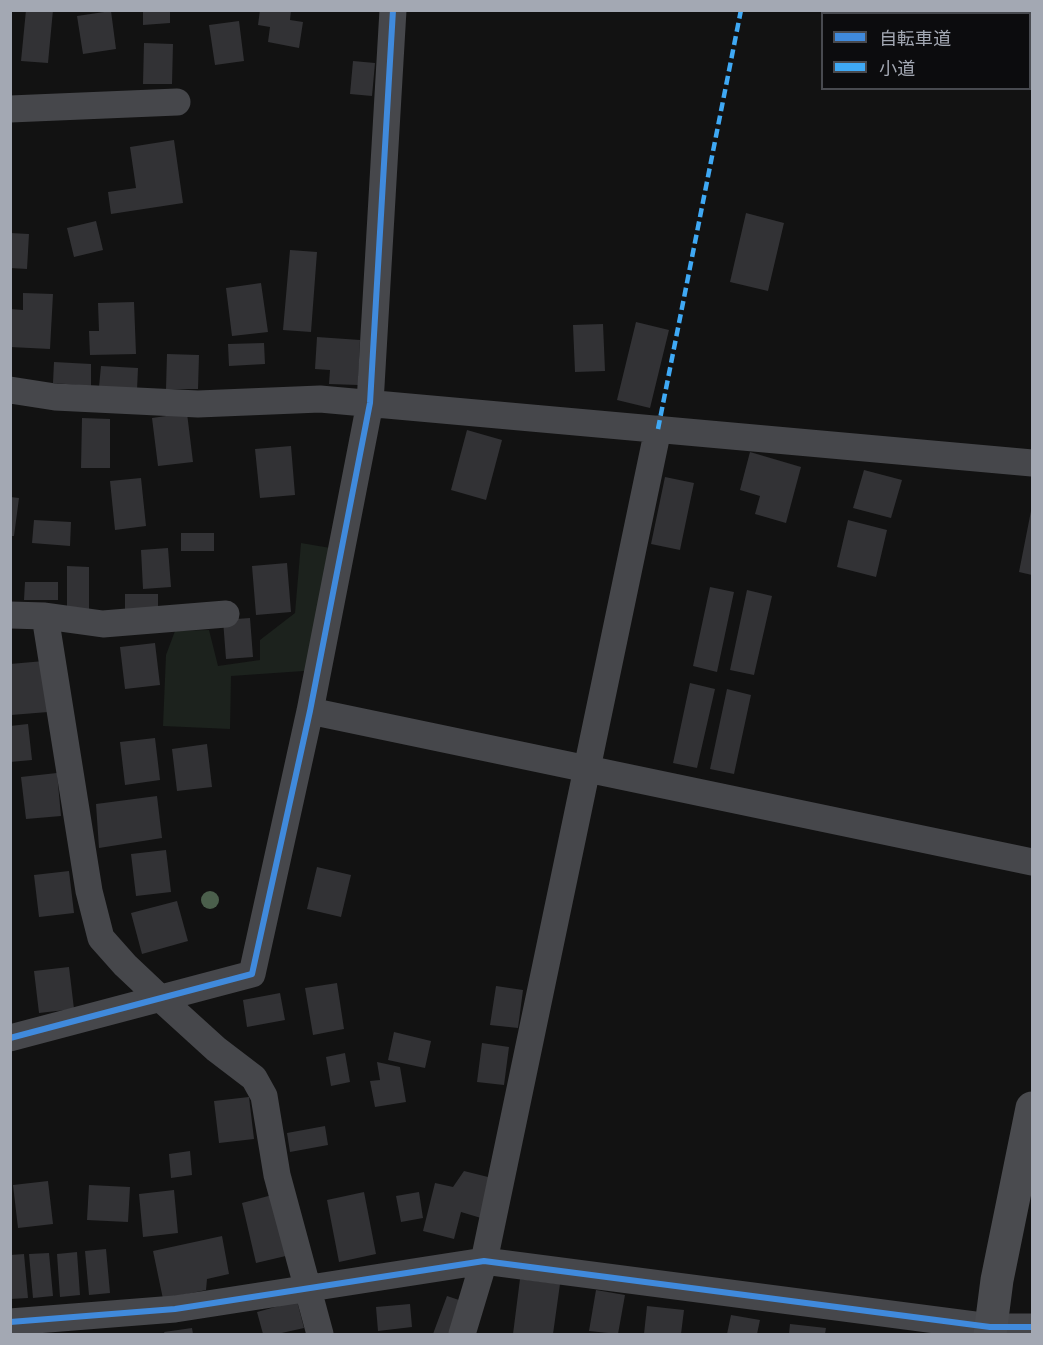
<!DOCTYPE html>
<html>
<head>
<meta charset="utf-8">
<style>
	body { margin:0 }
	#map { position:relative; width:1043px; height:1345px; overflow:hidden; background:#121212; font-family:"Varela Round","Noto Sans JP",sans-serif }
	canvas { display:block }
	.frame { position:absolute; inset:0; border:12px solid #a3a8b3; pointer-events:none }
	.legend { position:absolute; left:821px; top:12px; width:210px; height:78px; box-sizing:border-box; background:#0c0c0e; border:2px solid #484a50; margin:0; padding:8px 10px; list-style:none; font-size:18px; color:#a3a8b3 }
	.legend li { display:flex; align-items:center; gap:12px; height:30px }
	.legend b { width:30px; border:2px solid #484a50 }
</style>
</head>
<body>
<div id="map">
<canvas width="1043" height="1345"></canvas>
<div class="frame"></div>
<ul class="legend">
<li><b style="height:8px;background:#408adc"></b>自転車道</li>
<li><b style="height:8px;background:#3fa9f5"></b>小道</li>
</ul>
</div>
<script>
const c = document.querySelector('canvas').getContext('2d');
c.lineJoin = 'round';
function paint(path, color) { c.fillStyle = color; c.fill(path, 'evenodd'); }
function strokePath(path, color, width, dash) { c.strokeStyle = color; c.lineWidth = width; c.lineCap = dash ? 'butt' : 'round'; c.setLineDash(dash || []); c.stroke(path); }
const green = new Path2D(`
	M301 543 342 550 318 670 231 676 230 729 163 726 166 655 175 631 209 630 218 666 260 660V640L295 613Z`);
const building = new Path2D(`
	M26 10H53L48 63 21 61Z
	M143 10H170V23L143 25Z
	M260 10H291L290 20 303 22 299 48 268 42 270 27 258 25Z
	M111 11 116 49 83 54 77 16Z
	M239 21 244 61 215 65 209 25Z
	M144 43 173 44 172 84H143Z
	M353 61 375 63 372 96 350 94Z
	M174 140 183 203 111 214 108 192 136 188 130 147Z
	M746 213 784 223 768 291 730 282Z
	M96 221 103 250 74 257 67 228Z
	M10 233 29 234 27 269 10 268Z
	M290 250 317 252 311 332 283 330Z
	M261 283 268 332 232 336 226 288Z
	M23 293 53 294 50 349 10 347V309L23 310Z
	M134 302 136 354 90 355 89 331H99L98 303Z
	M636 322 669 330 650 408 617 400Z
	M603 324 605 371 575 372 573 325Z
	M317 337 360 340 358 385 329 384 330 370 315 369Z
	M264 343 265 364 229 366 228 344Z
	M167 354 199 355 198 389H166Z
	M54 362 91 364V386L53 383Z
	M101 366 138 368 137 390 99 387Z
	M187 413 193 462 158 466 152 418Z
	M82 418 110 419V468H81Z
	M467 430 502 440 486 500 451 490Z
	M291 446 295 495 260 498 255 449Z
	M750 452 801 467 786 523 755 514 760 496 740 490Z
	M864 470 902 480 891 518 853 508Z
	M665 477 694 483 680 550 651 544Z
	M141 478 146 526 115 530 110 481Z
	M10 497 19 498 14 536H10Z
	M1031 511H1032V575L1019 572Z
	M34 520 71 522 70 546 32 543Z
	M848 520 887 530 876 577 837 567Z
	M181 533H214V551H181Z
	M168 548 171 587 143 589 141 550Z
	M287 563 291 612 256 615 252 566Z
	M67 566 89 567V609H67Z
	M25 582H58V600H24Z
	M710 587 734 592 717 672 693 666Z
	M747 590 772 596 754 675 730 670Z
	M125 594H158V612H125Z
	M250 618 253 657 226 659 223 620Z
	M155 643 160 685 125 689 120 647Z
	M44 661 48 712 11 715 10 664Z
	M690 683 715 689 697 768 673 763Z
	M727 689 751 695 734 774 710 769Z
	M28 724 32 760 10 762V726Z
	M155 738 160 780 125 785 120 742Z
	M207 744 212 787 177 791 172 749Z
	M57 773 61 816 26 819 21 777Z
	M157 796 162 838 99 848 96 804Z
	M166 850 171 892 136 896 131 854Z
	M317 867 351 875 341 917 307 909Z
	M69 871 74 913 39 917 34 875Z
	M177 901 188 941 142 954 131 913Z
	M69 967 74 1009 39 1013 34 971Z
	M337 983 344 1029 313 1035 305 988Z
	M496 986 523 990 518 1028 490 1025Z
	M280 993 285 1020 247 1027 243 1000Z
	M394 1032 431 1041 425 1068 388 1060Z
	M482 1043 509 1047 504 1085 477 1082Z
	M345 1053 350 1082 331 1086 326 1057Z
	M377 1062 400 1067 406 1102 375 1107 370 1081 380 1080Z
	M249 1097 254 1139 219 1143 214 1101Z
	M325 1126 328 1145 290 1152 287 1133Z
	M190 1151 192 1175 171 1178 169 1154Z
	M464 1171 492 1178 481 1218 461 1212 454 1239 423 1231 435 1183 453 1187Z
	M48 1181 53 1224 18 1228 13 1185Z
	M89 1185 130 1187 128 1222 87 1220Z
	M174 1190 178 1233 143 1237 139 1194Z
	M364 1192 376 1254 339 1262 327 1200Z
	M419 1192 423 1218 401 1222 396 1196Z
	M276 1194 290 1255 256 1263 242 1203Z
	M222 1236 229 1274 207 1279 206 1290 163 1299 153 1251Z
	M106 1249 110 1293 89 1295 85 1251Z
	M77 1252 80 1295 60 1297 57 1254Z
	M49 1253 53 1296 33 1298 29 1254Z
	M24 1254 28 1298 10 1299V1255Z
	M520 1279 560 1284 553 1334H513Z
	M596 1290 625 1295 618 1334 589 1331Z
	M447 1296 462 1301 450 1334H433Z
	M297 1301 304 1328 277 1334H263L257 1312Z
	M410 1304 412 1327 378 1331 376 1307Z
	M647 1306 684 1310 681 1334H644Z
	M731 1315 760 1320 757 1334H727Z
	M790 1324 826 1328 825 1334H789Z
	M192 1328 193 1334H165L164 1332Z`);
const street = new Path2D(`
	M860 10 875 14
	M1030 45 1032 46
	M10 109 177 102
	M10 390 55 397 198 404 320 399 1032 463
	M10 615 45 616 89 891 101 938 125 965 161 999 216 1049 254 1078 264 1096 277 1175 320 1334
	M45 616 103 624 226 614
	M310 711 1032 862
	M10 1038 252 974 310 711 370 403 393 10
	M10 1322 175 1309 484 1261 990 1327H1032
	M462 1334 484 1261 658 429`);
const secondary = new Path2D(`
	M990 1334 997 1280 1032 1108`);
const quiet = new Path2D(`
	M658 429 741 10`);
const cycleway = new Path2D(`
	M10 1038 252 974 310 711 370 403 393 10
	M10 1322 175 1309 484 1261 990 1327H1032`);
const trees = [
	[210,900]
];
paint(green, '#1c221d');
paint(building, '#323235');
strokePath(street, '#46474b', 27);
strokePath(secondary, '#4a4b4f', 33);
strokePath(quiet, '#3fa9f5', 4.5, [9, 4.5]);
strokePath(cycleway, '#408adc', 6);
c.fillStyle = '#4b5f4c';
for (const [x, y] of trees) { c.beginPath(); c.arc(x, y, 9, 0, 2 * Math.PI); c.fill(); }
</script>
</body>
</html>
